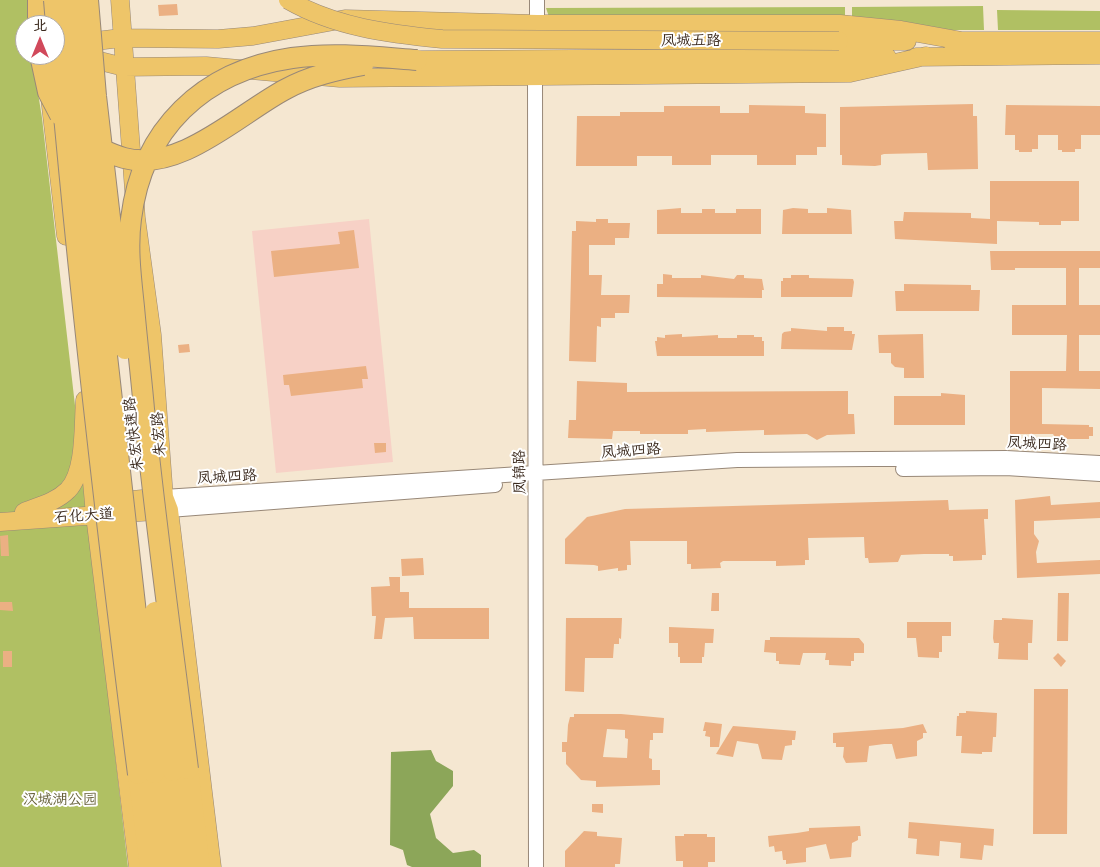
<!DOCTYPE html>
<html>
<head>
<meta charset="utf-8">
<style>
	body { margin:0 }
	#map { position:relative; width:1100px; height:867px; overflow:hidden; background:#f5e7d1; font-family:"Comic Neue","LXGW WenKai TC",sans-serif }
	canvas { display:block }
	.north { position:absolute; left:15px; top:15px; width:50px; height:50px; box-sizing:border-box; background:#fff; border:1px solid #b1aaa5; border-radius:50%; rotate:0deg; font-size:14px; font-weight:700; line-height:20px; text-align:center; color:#3b2a1e }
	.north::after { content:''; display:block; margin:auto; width:18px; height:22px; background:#d1495b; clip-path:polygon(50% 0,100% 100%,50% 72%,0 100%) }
</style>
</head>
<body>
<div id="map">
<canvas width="1100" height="867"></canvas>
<div class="north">北</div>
</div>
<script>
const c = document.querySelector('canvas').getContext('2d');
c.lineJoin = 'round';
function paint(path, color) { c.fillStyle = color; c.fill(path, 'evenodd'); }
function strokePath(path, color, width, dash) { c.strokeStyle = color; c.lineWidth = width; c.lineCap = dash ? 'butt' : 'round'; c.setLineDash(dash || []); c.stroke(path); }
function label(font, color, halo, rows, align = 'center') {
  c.font = font + ' "Comic Neue","LXGW WenKai TC",sans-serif'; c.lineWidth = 4; c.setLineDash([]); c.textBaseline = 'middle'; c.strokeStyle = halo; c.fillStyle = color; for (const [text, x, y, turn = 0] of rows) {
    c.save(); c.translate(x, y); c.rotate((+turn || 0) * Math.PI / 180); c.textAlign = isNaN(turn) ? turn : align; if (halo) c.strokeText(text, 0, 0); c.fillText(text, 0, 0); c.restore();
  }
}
const built = new Path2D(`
	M369 219 393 462 276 473 252 231Z`);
const green = new Path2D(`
	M0 0H27L28 25H25V55H32L42 118 128 867H0Z
	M983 6 984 30H852V7Z
	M845 7V30L549 17 546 8Z
	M997 10 1100 11V30H998Z`);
const forest = new Path2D(`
	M431 750 436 761 453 771V786L430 814 436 838 453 853 474 850 481 855V867H412L407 865 403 850 390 845 391 752Z`);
const building = new Path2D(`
	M177 4 178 15 159 16 158 5Z
	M973 104V116H977L978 169 928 170 927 153 884 154 881 155V165L875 166 842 165V155H840V107Z
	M749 105 805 106V113L826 114V147H817V155H796V165H757V155H711V165H672V156H637V166H576L577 116H620V112H664V106H720V113H749Z
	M1006 105 1100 106V135H1081V149H1075V152H1062V150H1058V135H1038V149H1032V152H1019V150H1015V135H1005Z
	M990 181H1079V221H1061V225H1039V222L997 221V244L895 239 894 221H903L904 212 971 213V218L990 219Z
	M681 208V213H702V209H715V213H736V209H761V234H657V210Z
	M793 208 808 209V213H827V208L851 210 852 234H782L783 210Z
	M596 219H608V223H630L629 238H615V245H589V275H602L601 295H630L629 313H615V318H601V327L597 326 596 362 569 361 572 231H576V221L596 222Z
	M354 230 359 268 274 277 271 251 340 244 338 232Z
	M990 251H1100V268H1079V305H1100V335H1079V371H1100V389L1042 388V424L1089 425V427H1093V436H1089V439H1056L1053 434H1010V371H1066L1067 335H1012V305H1066V268H1015V270H991Z
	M663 274 672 275V278H701V275L734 279 737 275H744V278L762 279 764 290H762V298L657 297V284H663Z
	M791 275H809V278L853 279 854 282 852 297H781V281H783V278H791Z
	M904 284 971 285V290H980L979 311H896L895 291H904Z
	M827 327H844V331H852V334H855L852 350 781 349 782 334 784 332 791 331V328L827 331Z
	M682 334V337L718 335V338H737V335H754V337H762V341H764V356H657L655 341H657V337L665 338V335Z
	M923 334 924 378H904V368L895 367 891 363V353H879L878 335Z
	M189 344 190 352 179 353 178 345Z
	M366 366 368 379H362L363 388 291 396 289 385H284L283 375Z
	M577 381 627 383V392L848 391V414H854L855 434 827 435 817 440 807 434 764 435V430L706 432V429L688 430V434H640V431H613L612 439 568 438 569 420H576Z
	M941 393 965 395V425H894V396H941Z
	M374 443H386V452L375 453Z
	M1050 496 1051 505 1100 502V518L1034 521V534L1039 541 1036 552 1037 563 1100 560V574L1017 578 1015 500Z
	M948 500 949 510 988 509V519H984L986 555H982V560L953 561V556H949V554H924L901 555 898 562 869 563 868 558H865L864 537 808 538 809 560H805V565L776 566V561H723L720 563 721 568 691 569V564H687V541H630L631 565H627V570L618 571V568L598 571V566L594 565 565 564V539L587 517 625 509Z
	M8 535 9 556H1L0 536Z
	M423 558 424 575 402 576 401 559Z
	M389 577H400V592H409V608H489V639H414L413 617 385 618 382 639H374L376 616H372L371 587 390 586Z
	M712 593H719V611H711Z
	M1058 593H1069L1068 641H1057Z
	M0 602H12L13 611 0 610Z
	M566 618H622L621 639 619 638V644H614L613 658H585L584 692 565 691Z
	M1002 618 1033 620 1032 643H1028V660L998 659 999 643H994L993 638 994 620H1002Z
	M907 622H951V636H942V652H939V658L918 657 916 638H907Z
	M669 627 714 629 713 643H705L704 657H702V663H680V657H678V643H669Z
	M770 637 859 638 864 644V653H854V661H851V666L829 665V660H825L826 653H803L800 665 779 664V661H776V653L764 652 765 640H770Z
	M3 651H12V667H3Z
	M1058 653 1066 661 1061 667 1053 658Z
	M1034 689H1068L1067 834H1033Z
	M966 711 997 713 996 737H993L992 752H982V754L961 753 962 736H956L957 716H959V713H966Z
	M574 714H621L664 718 663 733H653V740H650L649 758 652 759V770H660V785L596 787V781L581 780 566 764V752H562V742H567L568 725 570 717H574ZM607 729 625 730V738L628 739 627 758 603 757Z
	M705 722 722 724 719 747H710V737L705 736 706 731H703Z
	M923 724 927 733H923V738L917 741V756L896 759 892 744H884L869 746 867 762 846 763 843 757 844 747H836V743H833V733L903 728Z
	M733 726 796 731 795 740H792V745L785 746 782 760 762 759 758 744 737 741 733 757 716 754Z
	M592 804H603V813L592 812Z
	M909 822 994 829 993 846 984 845 982 860 960 858 961 843 940 841 939 856 916 854 917 839 908 838Z
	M860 826 861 836H858V840L852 843 851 857 830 859 826 844 806 848V862L786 864V860H783L782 851 775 852 774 846 769 847 768 836 797 833 809 831V828Z
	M584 831 597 832V836L622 838 620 864H615V867H565V851Z
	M684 834H707V837H715V862H708V867H683V861H676L675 836H684Z`);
const minor = new Path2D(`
	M537 24V0
	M535 76 536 867
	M903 469 1006 468 1100 474
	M164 497 737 460 1006 458 1100 463
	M169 510 495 485`);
const major = new Path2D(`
	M120 0 136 218 152 335 164 497 169 510 212 867
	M839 41H907
	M951 41H1100
	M79 43 121 38 218 39 253 36 345 19 537 24H840L901 30 962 41
	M80 56 124 67 206 66 340 78 850 73 926 56
	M916 57 1100 55
	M417 60 887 57
	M50 98 66 236
	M89 448 95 515 138 867
	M110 502 164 497
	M24 512C39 506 56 502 68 490 86 471 83 424 85 400
	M0 522 169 510`);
const highway = new Path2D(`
	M38 25V0
	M188 769 200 867
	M173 771 187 867
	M154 773 167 867
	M138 774 150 867`);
const majorBridge = new Path2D(`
	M288 0C335 27 389 34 442 39L839 41`);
const highwayBridge = new Path2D(`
	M54 0C75 259 105 516 138 774
	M71 0 79 107 154 773
	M88 0 96 96 125 349
	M40 55 48 92 60 115
	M92 145C103 150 113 155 124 158 180 173 240 113 286 89 310 76 336 70 363 65
	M155 612 173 771
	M188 769C173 649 156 529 144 409 141 375 137 341 134 307 131 278 127 248 131 219 142 129 203 71 292 58 333 52 376 57 417 60`);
const streetNames = [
	["凤城五路",691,41],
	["朱宏快速路",134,434,-97],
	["朱宏路",159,434,-94],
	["凤城四路",1037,444,3],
	["凤城四路",631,451,-4],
	["凤锦路",520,472,-91],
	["凤城四路",227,477,-3],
	["石化大道",84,516,-4]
];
const parkNames = [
	["汉城湖公园",60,800]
];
paint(built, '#f7d1c6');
paint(green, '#b0c063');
paint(forest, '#8ca659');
paint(building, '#ebb083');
strokePath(minor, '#988878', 16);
strokePath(major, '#988878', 19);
strokePath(highway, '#988878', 22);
strokePath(minor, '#fff', 14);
strokePath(major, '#eec569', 18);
strokePath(highway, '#eec569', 20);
strokePath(majorBridge, '#988878', 19, []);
strokePath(highwayBridge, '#988878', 22, []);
strokePath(majorBridge, '#eec569', 18);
strokePath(highwayBridge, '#eec569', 20);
label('15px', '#3b2a1e', '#fff', streetNames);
label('15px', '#645e36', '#fff', parkNames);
</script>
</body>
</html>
